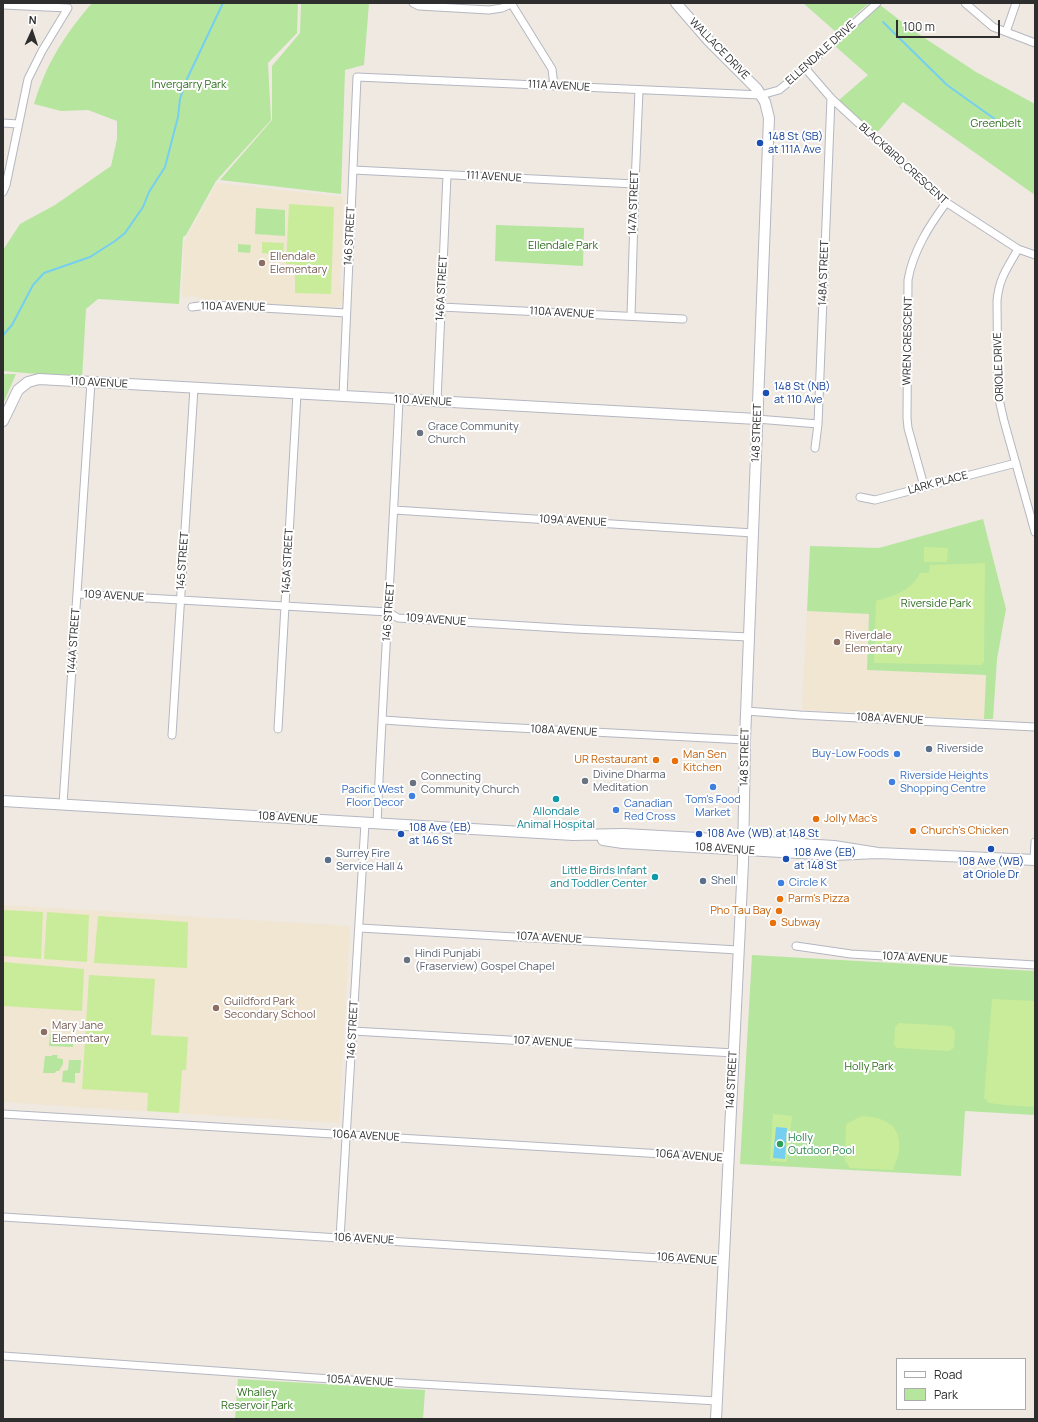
<!DOCTYPE html>
<html>
<head>
<meta charset="utf-8">
<style>
	body { margin:0 }
	#map { position:relative; width:1038px; height:1422px; overflow:hidden; background:#efe9e1; font-family:Manrope,sans-serif }
	canvas { display:block }
	.frame { position:absolute; inset:0; border:4px solid #2e2e2e; pointer-events:none }
	.legend { position:absolute; left:896px; top:1358px; width:130px; height:52px; box-sizing:border-box; background:#fff; border:1px solid #ababab; margin:0; padding:5px 7px; list-style:none; font-size:12px; color:#2e2e2e }
	.legend li { display:flex; align-items:center; gap:8px; height:20px }
	.legend b { width:20px; border:1px solid #ababab }
	.north { position:absolute; left:12px; top:12px; width:40px; height:40px; -webkit-text-stroke:3px #fff; paint-order:stroke; rotate:3deg; font-size:11px; font-weight:700; line-height:16px; text-align:center; color:#2e2e2e }
	.north::after { content:''; display:block; margin:auto; width:14px; height:18px; background:#2e2e2e; clip-path:polygon(50% 0,100% 100%,50% 72%,0 100%) }
	.scale { position:absolute; left:896px; top:20px; width:104px; height:18px; box-sizing:border-box; border:2px solid #2e2e2e; border-top:0; padding-left:5px; font-size:12px; line-height:14px; white-space:nowrap; color:#2e2e2e; -webkit-text-stroke:3px #fff; paint-order:stroke }
</style>
</head>
<body>
<div id="map">
<canvas width="1038" height="1422"></canvas>
<div class="frame"></div>
<ul class="legend">
<li><b style="height:5px;background:#fff"></b>Road</li>
<li><b style="height:11px;background:#b6e59e"></b>Park</li>
</ul>
<div class="north">N</div>
<div class="scale">100 m</div>
</div>
<script>
const c = document.querySelector('canvas').getContext('2d');
c.lineJoin = 'round';
function paint(path, color) { c.fillStyle = color; c.fill(path, 'evenodd'); }
function strokePath(path, color, width, dash) { c.strokeStyle = color; c.lineWidth = width; c.lineCap = dash ? 'butt' : 'round'; c.setLineDash(dash || []); c.stroke(path); }
function label(font, color, halo, rows, align = 'center') {
  c.font = font + ' Manrope,sans-serif'; c.lineWidth = 4; c.setLineDash([]); c.textBaseline = 'middle'; c.strokeStyle = halo; c.fillStyle = color; for (const [text, x, y, turn = 0] of rows) {
    c.save(); c.translate(x, y); c.rotate((+turn || 0) * Math.PI / 180); c.textAlign = isNaN(turn) ? turn : align; if (halo) c.strokeText(text, 0, 0); c.fillText(text, 0, 0); c.restore();
  }
}
const education = new Path2D(`
	M217 183 343 197 340 284 343 294V300L340 305 332 308 204 300 193 296 187 297 184 299 182 294 184 242Z
	M807 611 869 614 867 670 986 675 984 719 802 710Z
	M3 905 350 926 339 1123 108 1109 3 1102Z`);
const green = new Path2D(`
	M92 3H298L297 33 268 63 271 120 216 181 186 235 183 237 179 304 98 299 86 309 82 378 3 371V250L20 224 55 205 111 166 117 139V121L88 110 61 111 34 104C47 62 64 36 92 3Z
	M301 3H369L364 65 345 70 341 194 220 180 272 120V66L300 33Z
	M803 3H869L836 32Z
	M880 5 914 31 976 72 1035 104V195L903 102 875 135 839 100 868 75 835 46Z
	M256 208 285 210V236L255 234Z
	M496 225 584 228 583 266 495 261Z
	M238 244 251 245 250 253 238 252Z
	M3 374H16L3 404Z
	M983 519 1006 609 997 659 993 719H984L986 675 867 670 869 614 807 611 810 546 879 548Z
	M752 955 1035 971V1115L965 1111 961 1176 740 1164Z
	M50 1034 74 1035 73 1047 49 1046Z
	M52 1055H58L57 1058 63 1059V1064L59 1071H56L55 1073H43L45 1056H52Z
	M69 1060H81L80 1073H75V1083L62 1082 63 1071 68 1070Z
	M238 1379 425 1390 423 1419H235Z`);
const pitch = new Path2D(`
	M289 204 334 207 331 294 295 293V264H286Z
	M262 242 284 243 283 255 262 253Z
	M924 547 948 548 947 562H924Z
	M985 563 984 662 981 665 874 663 876 601C894 596 911 591 920 573H929L930 565Z
	M3 910 43 912 41 959 3 956Z
	M47 912 89 915 87 962 44 959Z
	M98 916 188 922 187 968 94 963Z
	M3 962 84 969 82 1011 3 1006Z
	M89 975 155 979 151 1035 188 1037 186 1070H182L179 1113 147 1111 148 1093 82 1089Z
	M992 999 1035 1001V1107L1006 1105 989 1103 984 1098Z
	M899 1023 951 1026 955 1031 954 1048 949 1051 897 1048 894 1045 895 1027Z
	M773 1114 792 1116 787 1162 770 1161Z
	M862 1116C882 1117 902 1124 899 1149 899 1156 895 1163 893 1170L850 1168 845 1161 846 1124Z`);
const water = new Path2D(`
	M776 1127 787 1128 785 1159 773 1158Z`);
const stream = new Path2D(`
	M883 22 947 85 1006 127
	M3 335 12 325 33 285 44 273 90 257 115 241 125 233 143 207 149 192 165 167 178 117 180 99 186 81 223 3`);
const street = new Path2D(`
	M413 3 419 6 489 10 502 8 513 3
	M511 3 552 69 554 86
	M965 3 993 27 1035 43
	M3 5 68 8 42 51 28 79 6 185 3 192
	M1006 32 1016 3
	M805 68 831 98 941 199 1018 249 1035 255
	M3 123 18 124
	M353 170 635 184
	M1018 249C1007 269 999 278 997 301L998 395 1004 421 1035 532
	M192 307 207 305 230 306 346 313
	M441 307 683 319
	M631 316 635 184 639 90
	M343 396 357 77 761 95 779 90 789 82 877 3
	M437 401 447 175
	M757 419 818 424
	M815 448 818 424 831 98
	M924 486 908 428 907 418 908 280C913 251 929 226 946 203
	M860 497 875 500 1016 463
	M394 510 753 533
	M77 594 388 612 398 618 575 629 749 637
	M746 711 800 715 1035 727
	M383 720 442 724 745 740
	M278 729 297 394
	M172 735 194 388
	M63 804 91 382
	M377 824C383 682 393 541 399 399
	M1034 860 1035 842
	M360 928 738 950
	M796 946 851 954 1035 965
	M353 1031 734 1053
	M3 1114 729 1158
	M3 1217 724 1262
	M340 1238 365 823
	M3 1356 316 1378 717 1401`);
const secondary = new Path2D(`
	M676 3 709 41 757 89 765 102 769 118 745 740 743 863 716 1419
	M3 421 18 390 28 382 39 379 757 419
	M3 801 573 835 624 834 753 841 834 846 878 853
	M603 840 623 843 834 855 878 853 1035 860`);
const markers = [
	[760,143,4,"#1a4fb4"],
	[262,263,4,"#8d6e63"],
	[766,393,4,"#1a4fb4"],
	[420,433,4,"#6b7280"],
	[837,642,4,"#8d6e63"],
	[929,749,4,"#5c6f8a"],
	[897,754,4,"#3f7fe0"],
	[656,760,4,"#e8710a"],
	[675,761,4,"#e8710a"],
	[585,781,4,"#6b7280"],
	[892,782,4,"#3f7fe0"],
	[413,783,4,"#6b7280"],
	[713,787,4,"#3f7fe0"],
	[412,796,4,"#3f7fe0"],
	[556,799,4,"#0f9aa8"],
	[616,810,4,"#3f7fe0"],
	[816,819,4,"#e8710a"],
	[913,831,4,"#e8710a"],
	[401,834,4,"#1a4fb4"],
	[699,834,4,"#1a4fb4"],
	[991,849,4,"#1a4fb4"],
	[786,859,4,"#1a4fb4"],
	[328,860,4,"#5c6f8a"],
	[655,877,4,"#0f9aa8"],
	[703,881,4,"#5c6f8a"],
	[781,883,4,"#3f7fe0"],
	[780,899,4,"#e8710a"],
	[779,911,4,"#e8710a"],
	[773,923,4,"#e8710a"],
	[407,960,4,"#6b7280"],
	[216,1008,4,"#8d6e63"],
	[44,1032,4,"#8d6e63"],
	[780,1144,4,"#2e9e5b"]
];
const streetNames = [
	["WALLACE DRIVE",719,49,46],
	["ELLENDALE DRIVE",821,53,-42],
	["111A AVENUE",559,86,3],
	["BLACKBIRD CRESCENT",903,164,42],
	["111 AVENUE",494,177,3],
	["147A STREET",634,203,-88],
	["146 STREET",350,236,-87],
	["148A STREET",824,273,-88],
	["146A STREET",442,288,-87],
	["110A AVENUE",233,307,1],
	["110A AVENUE",562,313,3],
	["WREN CRESCENT",908,341,-89],
	["ORIOLE DRIVE",999,367,-92],
	["110 AVENUE",99,383,3],
	["110 AVENUE",423,401,3],
	["148 STREET",757,433,-88],
	["LARK PLACE",938,483,-15],
	["109A AVENUE",573,521,3],
	["145 STREET",183,561,-86],
	["145A STREET",288,561,-87],
	["109 AVENUE",114,596,3],
	["146 STREET",389,612,-86],
	["109 AVENUE",436,620,4],
	["144A STREET",74,641,-86],
	["108A AVENUE",890,719,3],
	["108A AVENUE",564,731,3],
	["148 STREET",745,757,-89],
	["108 AVENUE",288,818,4],
	["108 AVENUE",725,849,4],
	["107A AVENUE",549,938,3],
	["107A AVENUE",915,958,3],
	["146 STREET",353,1030,-87],
	["107 AVENUE",543,1042,3],
	["148 STREET",732,1080,-87],
	["106A AVENUE",366,1136,3],
	["106A AVENUE",689,1156,4],
	["106 AVENUE",364,1239,3],
	["106 AVENUE",687,1259,4],
	["105A AVENUE",360,1381,3]
];
const parkNames = [
	["Invergarry Park",189,85],
	["Greenbelt",996,124],
	["Ellendale Park",563,246],
	["Riverside Park",936,604],
	["Holly Park",869,1067],
	["Whalley",257,1393],
	["Reservoir Park",257,1406]
];
const transitNames = [
	["148 St (SB)",768,137],
	["at 111A Ave",768,150],
	["148 St (NB)",774,387],
	["at 110 Ave",774,400],
	["108 Ave (EB)",409,828],
	["at 146 St",409,841],
	["108 Ave (WB) at 148 St",707,834],
	["108 Ave (EB)",794,853],
	["at 148 St",794,866],
	["108 Ave (WB)",991,862,"center"],
	["at Oriole Dr",991,875,"center"]
];
const educationNames = [
	["Ellendale",270,257],
	["Elementary",270,270],
	["Riverdale",845,636],
	["Elementary",845,649],
	["Guildford Park",224,1002],
	["Secondary School",224,1015],
	["Mary Jane",52,1026],
	["Elementary",52,1039]
];
const worshipNames = [
	["Grace Community",428,427],
	["Church",428,440],
	["Divine Dharma",593,775],
	["Meditation",593,788],
	["Connecting",421,777],
	["Community Church",421,790],
	["Hindi Punjabi",415,954],
	["(Fraserview) Gospel Chapel",415,967]
];
const serviceNames = [
	["Riverside",937,749],
	["Surrey Fire",336,854],
	["Service Hall 4",336,867],
	["Shell",711,881]
];
const shopNames = [
	["Buy-Low Foods",889,754,"right"],
	["Riverside Heights",900,776],
	["Shopping Centre",900,789],
	["Pacific West",404,790,"right"],
	["Floor Decor",404,803,"right"],
	["Tom's Food",713,800,"center"],
	["Market",713,813,"center"],
	["Canadian",624,804],
	["Red Cross",624,817],
	["Circle K",789,883]
];
const foodNames = [
	["Man Sen",683,755],
	["Kitchen",683,768],
	["UR Restaurant",648,760,"right"],
	["Jolly Mac's",824,819],
	["Church's Chicken",921,831],
	["Parm's Pizza",788,899],
	["Pho Tau Bay",771,911,"right"],
	["Subway",781,923]
];
const cultureNames = [
	["Allondale",556,812],
	["Animal Hospital",556,825],
	["Little Birds Infant",647,871,"right"],
	["and Toddler Center",647,884,"right"]
];
const leisureNames = [
	["Holly",788,1138],
	["Outdoor Pool",788,1151]
];
paint(education, '#f0e6d1');
paint(green, '#b6e59e');
paint(pitch, '#c9ec9a');
paint(water, '#75cff0');
strokePath(stream, '#75cff0', 2);
strokePath(street, '#b4b7c1', 9);
strokePath(secondary, '#b4b7c1', 12);
strokePath(street, '#fff', 7);
strokePath(secondary, '#fff', 10);
for (const [x, y, r, color] of markers) { const dot = new Path2D(); dot.arc(x, y, r, 0, 2 * Math.PI); c.fillStyle = color; c.fill(dot); strokePath(dot, '#fff', 1.5); }
label('11px', '#2e2e2e', '#fff', streetNames);
label('11px', '#2c6e1b', '#fff', parkNames);
label('11px', '#164399', '#fff', transitNames, 'left');
label('11px', '#785e54', '#fff', educationNames, 'left');
label('11px', '#5b616d', '#fff', worshipNames, 'left');
label('11px', '#4e5e75', '#fff', serviceNames, 'left');
label('11px', '#366cbe', '#fff', shopNames, 'left');
label('11px', '#c56008', '#fff', foodNames, 'left');
label('11px', '#0d838f', '#fff', cultureNames);
label('11px', '#27864d', '#fff', leisureNames, 'left');
</script>
</body>
</html>
